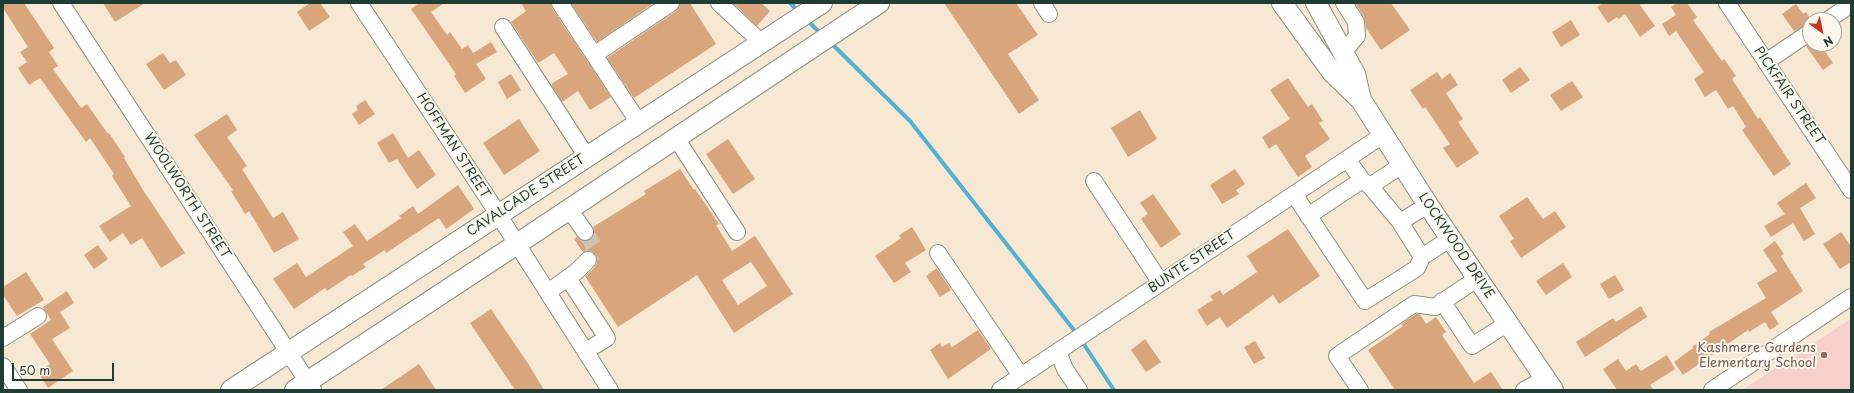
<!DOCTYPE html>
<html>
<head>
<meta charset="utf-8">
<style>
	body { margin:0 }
	#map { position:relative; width:1854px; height:393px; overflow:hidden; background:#f6e8d2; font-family:"Playpen Sans",sans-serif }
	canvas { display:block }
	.frame { position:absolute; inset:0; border:4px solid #1f3d34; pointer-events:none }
	.north { position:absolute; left:1802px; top:12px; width:40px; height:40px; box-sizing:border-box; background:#fbf7ec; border:1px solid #a3ada2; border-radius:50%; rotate:147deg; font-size:11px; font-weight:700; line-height:16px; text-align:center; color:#1f3d34 }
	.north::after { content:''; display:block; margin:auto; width:14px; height:18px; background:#c8321e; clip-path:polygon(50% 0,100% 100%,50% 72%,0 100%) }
	.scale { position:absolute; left:12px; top:363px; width:102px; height:18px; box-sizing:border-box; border:2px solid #1f3d34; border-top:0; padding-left:5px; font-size:12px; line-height:14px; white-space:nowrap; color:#1f3d34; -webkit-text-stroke:3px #fbf7ec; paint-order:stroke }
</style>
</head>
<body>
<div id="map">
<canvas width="1854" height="393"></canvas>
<div class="frame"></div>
<div class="north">N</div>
<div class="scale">50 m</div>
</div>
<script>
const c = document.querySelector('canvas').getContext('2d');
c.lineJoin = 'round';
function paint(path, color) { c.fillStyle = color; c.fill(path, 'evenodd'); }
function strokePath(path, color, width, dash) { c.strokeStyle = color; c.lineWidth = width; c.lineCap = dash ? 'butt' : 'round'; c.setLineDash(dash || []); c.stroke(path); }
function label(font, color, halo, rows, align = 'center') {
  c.font = font + ' "Playpen Sans",sans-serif'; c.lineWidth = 4; c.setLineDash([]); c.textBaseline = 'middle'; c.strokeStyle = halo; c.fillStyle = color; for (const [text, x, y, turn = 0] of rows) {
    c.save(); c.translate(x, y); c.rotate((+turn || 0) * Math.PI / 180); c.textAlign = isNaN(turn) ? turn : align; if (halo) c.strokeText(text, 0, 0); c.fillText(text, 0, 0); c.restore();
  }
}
const built = new Path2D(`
	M1851 319V390H1742Z`);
const stream = new Path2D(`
	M790 3 798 11
	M807 20 822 35
	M830 42 910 121 1077 334
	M1081 340 1114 390`);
const building = new Path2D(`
	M3 3H24L54 48 49 52 58 66 53 69 81 108 87 104 108 134 109 133 125 157 124 158 143 190 185 253 161 268 142 238 131 245 123 233 110 242 99 226 131 206 112 176 114 174 90 138 86 142 40 78 29 85 18 68 27 62 20 52 28 47 3 8Z
	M103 3H145L115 22Z
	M310 3H320L330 17 309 31 297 12Z
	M419 3H444L431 12 447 35 450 32 462 49 468 45 473 53 491 42 497 52 476 64 486 79 465 93 454 76 456 74 411 9Z
	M521 3H551L552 8 611 97 590 110 578 91 562 102 551 84 568 74 554 53 538 63 511 22 526 11Z
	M571 3H654L597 42Z
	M680 3H690L716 44 634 98 607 58 676 11Z
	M733 3H761L770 11 757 26Z
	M944 3H1016L1038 35 1008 54 1039 100 1019 114Z
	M1355 3H1391L1410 30 1381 50 1366 28 1364 17Z
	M1603 3H1642L1640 5 1655 26 1640 37 1625 14 1619 19 1617 17 1608 23 1597 7Z
	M1677 3H1687L1697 17 1693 20 1722 61 1724 59 1736 76 1732 79 1758 119 1760 117 1791 164 1774 176 1742 130 1746 127 1733 106 1728 109 1716 90 1705 97 1694 79 1704 72 1676 31 1669 36 1662 24 1676 15 1671 7Z
	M1796 4 1803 14 1806 12 1810 18V23L1794 31 1782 14Z
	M1571 20 1580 35 1561 47 1552 32Z
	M1810 44H1820L1833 63 1823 70 1806 46Z
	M163 53 170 63 176 60 186 75 164 90 146 64Z
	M1520 67 1530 80 1511 93 1502 80Z
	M1437 72 1442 79 1450 73 1458 85 1446 93 1463 119 1458 122 1479 153 1457 168 1443 148 1450 144 1425 107 1423 109 1410 90Z
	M511 74 521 90 507 99 498 82Z
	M1288 78 1308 107 1312 104 1323 121 1319 123 1330 139 1305 156 1312 167 1298 177 1276 144 1269 149 1262 137 1290 119 1270 90Z
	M1572 81 1583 97 1561 111 1550 95Z
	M365 100 375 114 359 125 352 114 358 110 356 106Z
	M1140 110 1157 139 1128 157 1111 128Z
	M227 114 237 130 227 137 247 166 242 169 273 218 283 212 299 239 274 253 249 211 245 214 231 191 233 190 194 135Z
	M519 119 540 151 504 175 483 143Z
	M393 133 408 158 419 150 436 175 417 189 397 159 389 163 377 143Z
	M728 139 755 179 733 194 706 154Z
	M680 169 694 190 695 189 719 224 716 225 732 251 755 236 793 294 734 333 697 275 618 327 585 276 593 269 597 263V257L591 251 583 252 574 239 577 237 581 241 590 240 594 236 593 227 646 194 644 191ZM751 262 767 286 738 305 722 280Z
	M1235 169 1245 184 1236 190 1239 194 1222 204 1210 185Z
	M1806 183 1816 198 1800 208 1815 234 1804 241 1793 223 1771 237 1764 226 1785 214 1777 203Z
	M458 185 474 209 446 229 439 218 386 253 385 250 363 264 366 267 352 276 351 275 327 291 325 288 294 309 273 279 297 263 306 277 353 246 343 232 355 224 367 241 401 218 399 216 413 206 418 214Z
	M1153 194 1181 234 1161 248 1141 219 1148 214 1140 203Z
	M1527 197 1543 219 1555 211 1566 227 1521 258 1510 241 1514 239 1499 216Z
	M912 227 926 250 905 263 911 272 894 283 875 256 901 238 899 235Z
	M1288 229 1320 276 1279 304 1273 295 1227 328 1220 317 1207 326 1197 310 1213 300 1210 296 1220 290 1223 295 1257 272 1247 256Z
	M1841 232 1851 246V262L1840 269 1823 244Z
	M1775 241 1784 254 1781 256 1803 291 1771 312 1779 324 1770 330 1765 322 1749 332 1748 330 1683 375 1674 362 1693 348 1692 347 1710 334 1709 332 1766 298 1757 283 1777 271 1763 250Z
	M98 245 108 259 94 269 84 255Z
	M1563 263 1572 277 1546 295 1536 281Z
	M937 268 951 290 940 297 926 276Z
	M26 272 44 300 17 316 3 295V287Z
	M1615 275 1624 290 1609 299 1600 284Z
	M67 291 74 303 60 312 70 328 52 339 73 371 48 388 38 372 50 364 30 334 51 320 43 307Z
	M1641 306 1647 317 1585 357 1576 342 1613 318 1616 322Z
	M491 309 529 365 544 390H515L470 323Z
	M1416 314H1420L1426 324 1436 317 1446 332 1442 335 1474 383 1491 372 1503 390H1395L1368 350 1403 326 1401 324Z
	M978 330 991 349 948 379 930 350 940 343 942 347 949 343 952 347Z
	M1145 339 1161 362 1146 372 1131 350Z
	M1255 341 1265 358 1254 364 1244 347Z
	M1667 355 1675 369 1650 385 1654 390H1617L1603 369 1618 359 1626 371 1636 364 1641 371Z
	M419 364 436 390H381Z`);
const minorTunnel = new Path2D(`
	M585 232 594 246 593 253 588 260`);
const minor = new Path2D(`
	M61 3 313 390
	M359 3 489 200 610 390
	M560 3 639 123
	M719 3 762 43
	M1042 3 1049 14
	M1727 3 1851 190
	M1828 20 1851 4
	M503 27 587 157
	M1343 51 1347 48 1357 36 1356 22 1344 3
	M594 55 671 3
	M1766 62 1810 32
	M676 138 737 232
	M1347 159 1362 180 1370 186 1400 222 1422 257
	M1094 181 1161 283
	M1370 186 1402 165
	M1294 194 1365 301 1417 268 1422 257 1451 238
	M569 209 585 232
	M1308 216 1362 180
	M1400 222 1428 205
	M938 253 1021 376
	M568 278 607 338 586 351
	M548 292 576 272 588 260
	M1442 301 1472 346 1508 323
	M3 338 38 316
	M1058 352 1065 369 1079 390
	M3 366 19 390
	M1000 390 1383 135
	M1360 390 1337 356 1414 304 1435 307 1478 278
	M1524 390 1545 379
	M1712 390 1851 297`);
const major = new Path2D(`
	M1282 3 1332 72 1361 100 1428 205 1553 390
	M1316 3 1355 74 1361 100
	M231 390 822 3
	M295 390 517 244 879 3`);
const markers = [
	[1824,355,4,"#8d6e63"]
];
const streetNames = [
	["PICKFAIR STREET",1789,96,56],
	["HOFFMAN STREET",453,146,57],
	["WOOLWORTH STREET",187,196,57],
	["CAVALCADE STREET",526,196,-33],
	["LOCKWOOD DRIVE",1456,246,56],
	["BUNTE STREET",1192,262,-34]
];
const educationNames = [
	["Kashmere Gardens",1816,348],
	["Elementary School",1816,363]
];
paint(built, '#f7d0cc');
strokePath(stream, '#54b1d2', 4);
paint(building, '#d8a57d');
strokePath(minorTunnel, '#cbc6b2', 16, [16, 8]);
strokePath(minor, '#8a9283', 18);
strokePath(major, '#8a9283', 22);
strokePath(minor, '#fff', 16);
strokePath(major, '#fff', 20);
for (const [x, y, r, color] of markers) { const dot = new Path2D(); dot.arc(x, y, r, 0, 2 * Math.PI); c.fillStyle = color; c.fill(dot); strokePath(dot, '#fbf7ec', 1.5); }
label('13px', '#1f3d34', '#fbf7ec', streetNames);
label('13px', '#785e54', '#fbf7ec', educationNames, 'right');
</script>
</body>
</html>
